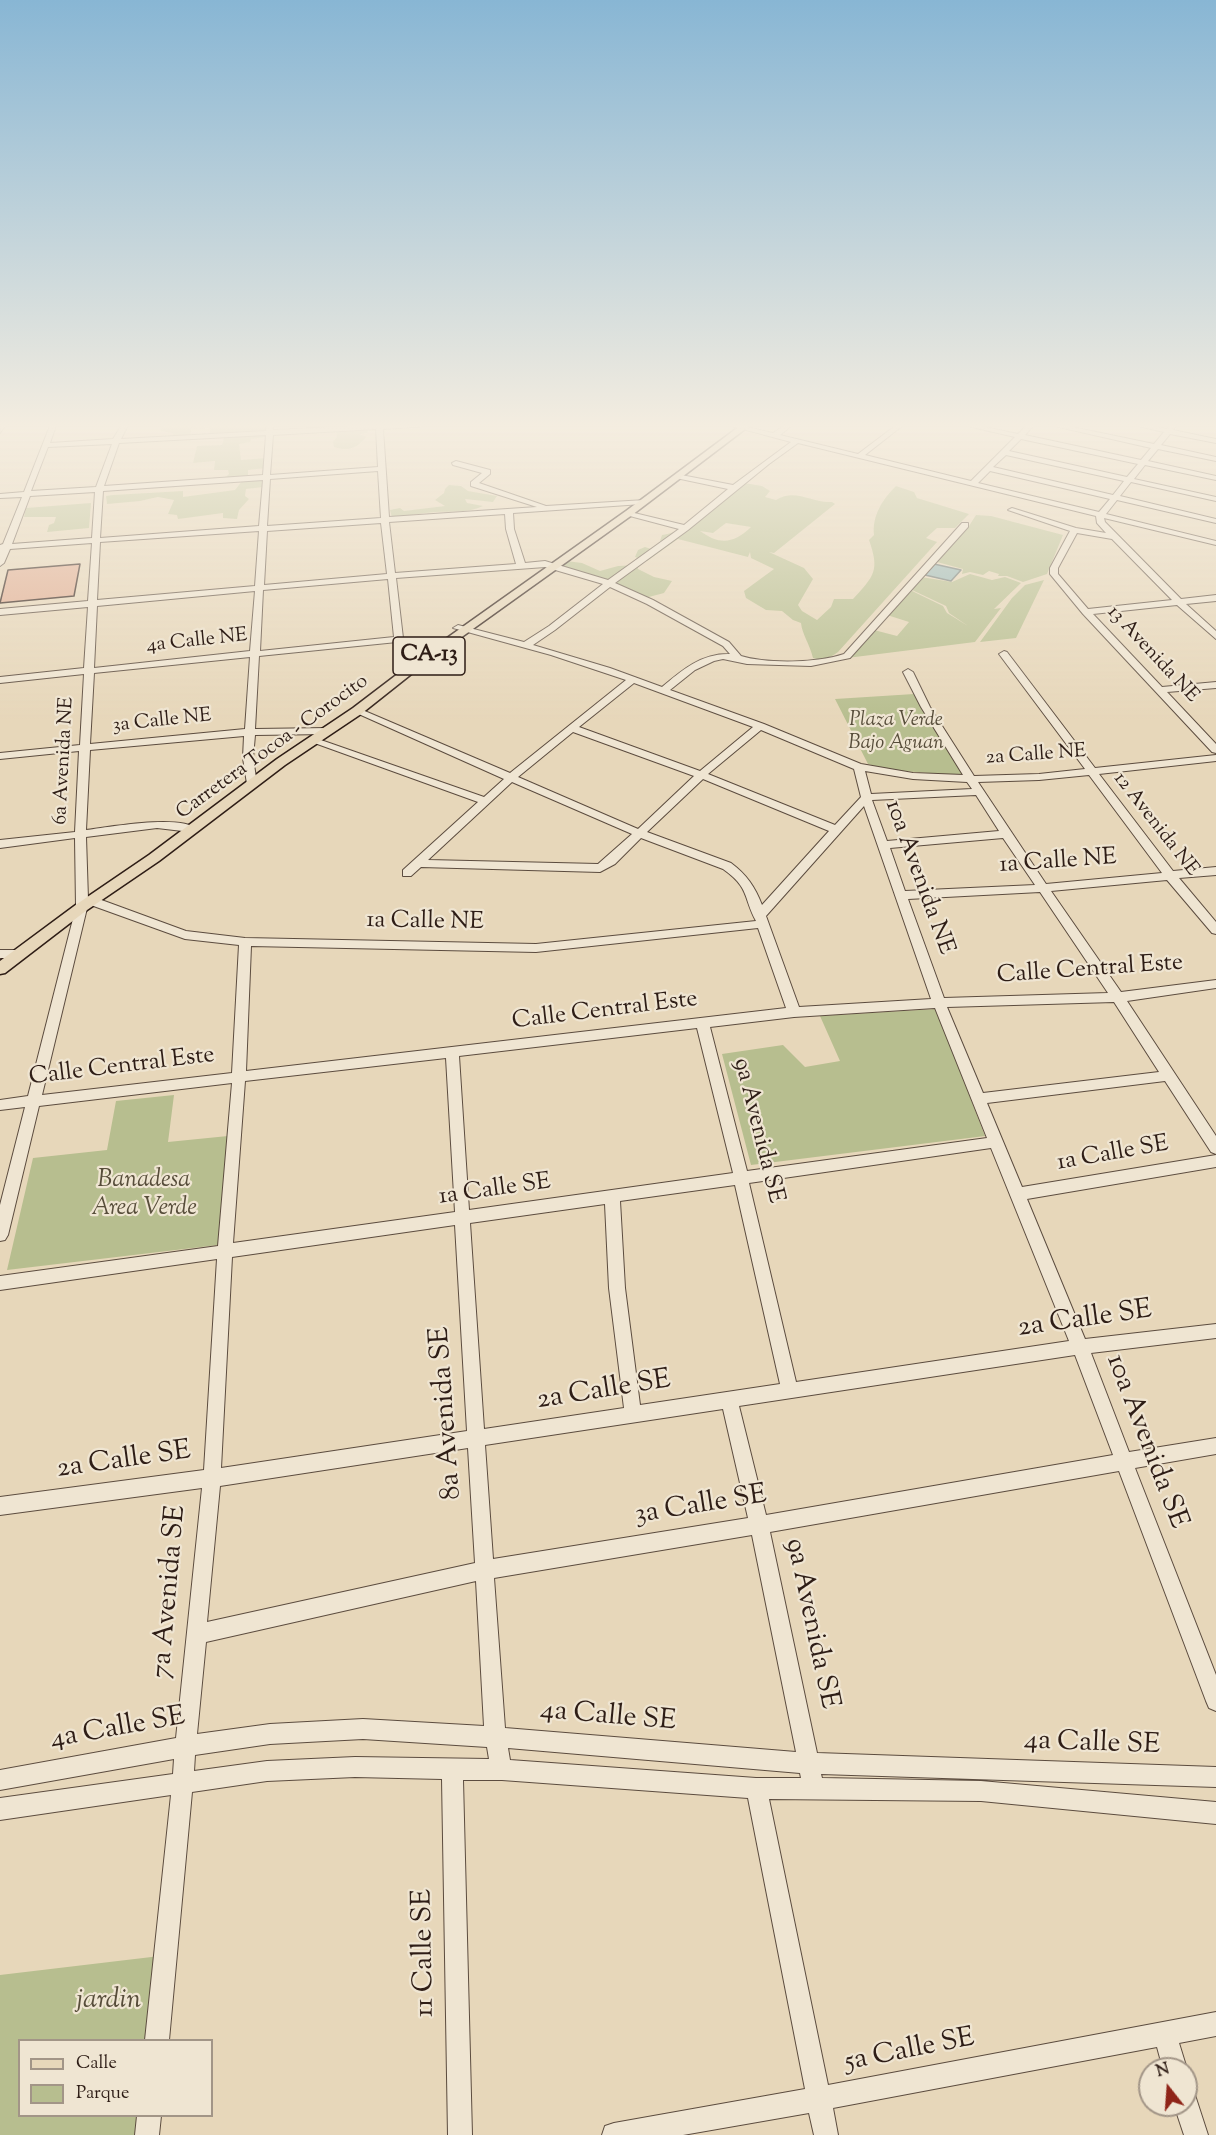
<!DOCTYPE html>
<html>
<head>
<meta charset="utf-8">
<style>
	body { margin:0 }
	#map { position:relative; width:1216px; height:2135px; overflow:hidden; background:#e7d7ba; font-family:"Sorts Mill Goudy",serif }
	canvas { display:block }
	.legend { position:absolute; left:18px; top:2039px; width:195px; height:78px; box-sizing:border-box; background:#efe5d2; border:2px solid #a29587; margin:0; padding:8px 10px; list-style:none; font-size:18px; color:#2e1d16 }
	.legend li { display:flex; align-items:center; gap:12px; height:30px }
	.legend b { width:30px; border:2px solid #a29587 }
	.north { position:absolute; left:1138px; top:2057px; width:60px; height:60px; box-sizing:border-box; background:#efe5d2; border:2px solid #a29587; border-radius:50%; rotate:343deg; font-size:16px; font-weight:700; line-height:24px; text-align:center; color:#2e1d16 }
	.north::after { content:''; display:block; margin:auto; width:21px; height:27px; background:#8f2418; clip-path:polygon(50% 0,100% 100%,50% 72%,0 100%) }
</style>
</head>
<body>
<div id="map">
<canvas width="1216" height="2135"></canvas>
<ul class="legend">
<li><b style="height:8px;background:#e7d7ba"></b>Calle</li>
<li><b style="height:16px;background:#b7be8f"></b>Parque</li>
</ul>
<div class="north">N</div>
</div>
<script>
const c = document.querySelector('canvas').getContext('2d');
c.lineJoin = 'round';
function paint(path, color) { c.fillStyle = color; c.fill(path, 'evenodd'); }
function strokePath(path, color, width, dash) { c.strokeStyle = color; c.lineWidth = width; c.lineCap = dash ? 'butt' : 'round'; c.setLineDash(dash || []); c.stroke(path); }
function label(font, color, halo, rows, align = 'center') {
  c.font = font + ' "Sorts Mill Goudy",serif'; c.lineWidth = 4.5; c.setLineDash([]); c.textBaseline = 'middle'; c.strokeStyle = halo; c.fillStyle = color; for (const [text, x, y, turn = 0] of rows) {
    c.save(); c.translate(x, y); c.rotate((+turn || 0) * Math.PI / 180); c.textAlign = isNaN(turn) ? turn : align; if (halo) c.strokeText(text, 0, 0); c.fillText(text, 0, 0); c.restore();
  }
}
const green = new Path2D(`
	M152 423H178L192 426 190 436 173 437V433L161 431V425Z
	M201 423H277H270L267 437 251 439 250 442 239 444 241 460 267 458 266 468 248 470V477L225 478 229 474 228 470H214L215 461 193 463 197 446 222 445 224 437H210V428L193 429V427Z
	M369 428 367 433 360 434 366 437C357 448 349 452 334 447L333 442 337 437 336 431Z
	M263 480V487L246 489 245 496 249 499 239 510 237 519 223 518V513L178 519 177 515 168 514 174 500 158 497 140 501 107 504 106 496 113 495 183 491V497L235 490 242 481Z
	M744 483 762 486 770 491 765 497 776 500C796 488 810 503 832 502L835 504 774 553 769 552 804 568 813 579 798 605 802 611 817 620 831 607 834 599H853C874 576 880 571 869 540L874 535C872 515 883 499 896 486L914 492 917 498 969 514 955 528H937L926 538 937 542 838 652C830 658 823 661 813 658 810 645 802 634 801 623L793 620 782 611 766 610 746 598 744 591 774 569 751 558 750 552 748 557 678 539 647 561 635 557 638 550 645 547 654 550 663 543 660 541 662 535C671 534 678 530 688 528ZM726 523 751 527C734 543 721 546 700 531L713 533Z
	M449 485 461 486 468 491 497 496 493 502 465 499 467 503 483 506C469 513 451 511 436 512 421 513 407 516 392 518L390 510 400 508 404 511 445 506 435 500 444 493 445 489Z
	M91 503 89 528 47 532 49 525 54 523 56 517H24L26 508Z
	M976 515 991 516 1063 535 1047 574 1023 582 1007 576H998L999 574 989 571 983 575 970 572 962 574 963 569 937 562 969 526Z
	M566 561 582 563 600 571 618 566 638 565V569L654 577 672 581 664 593 645 598 558 565Z
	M970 574 992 580 1005 577 1021 583 994 609 1001 608 975 642 847 658 874 630 897 636 909 622 887 615 910 590 943 606 947 613 968 626 949 613 946 606 912 590 921 577 952 582Z
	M1044 580 1016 638 980 642 1012 598 1025 585Z
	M914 694 969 776 889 770 868 764 835 699Z
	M936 1009 985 1136 751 1165 722 1054 783 1045 805 1067 840 1061 820 1016Z
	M174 1095 168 1142 228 1136 218 1245 7 1270 33 1158 107 1150 116 1101Z
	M160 1956 150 2040H20V2116H140L138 2135H0V1975Z`);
const water = new Path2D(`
	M934 564 961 570 951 581 925 575Z`);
const building = new Path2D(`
	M80 564 74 596 0 603 8 570Z`);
const minor = new Path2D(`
	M1 423H7L0 433Z
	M51 423H57L50 443 113 439 123 423H129L121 439 266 431 267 423H273V430L376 425V423H448L445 425 383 429 389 517 537 507 471 486V482L482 473 453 465 452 463 456 461 490 470V474L479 483 546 506 645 500 646 502 642 504 513 513 514 529 525 563 545 561 608 580 679 529 626 515V511L684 525 728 489 676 478V474L733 485 791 442 720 423H730L773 433 788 423H795L780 435 858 454 899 423H906L865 455 971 481 1015 437 954 423H966L1018 434 1029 423H1036L1025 435 1141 460 1151 448 1041 423H1053L1154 444 1164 432 1125 423H1137L1167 429 1172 423H1178L1173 430 1216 439V443L1170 434 1161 445 1216 457V461L1158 449 1148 461 1216 476V480L1145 465 1134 479 1216 497V501L1131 482 1120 496 1216 519V523L1117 500 1106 514 1216 541V545L1104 518 1105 522 1181 599 1216 595V601L1186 604 1216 631V639L1177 605 1093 614 1162 687 1216 682V688L1167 692 1216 744V753L1212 752 1083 614 1050 574V568L1070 531 1008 510 1012 508 1076 528 1106 533 1097 523 1096 516 798 443 769 464 688 530 615 583 653 600 729 642 741 656C767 664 818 663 844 654L962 523H968V527L850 658 811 666 747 664 723 659 714 661 695 670 670 690 764 724 861 764 913 773 963 775 921 707 903 672 908 669 913 672 930 707 974 776 1039 774 1085 769 999 654 1004 651 1007 652 1095 768 1216 755V761L1099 774 1173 871 1216 867V875L1179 878 1216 922V934L1212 933 1167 880 1051 891 1121 992 1216 980V988L1127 1001 1216 1136V1154L1211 1152 1165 1081 987 1103 1022 1187 1216 1155V1167L1027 1199 1085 1339 1216 1324V1338L1091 1353 1129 1452 1216 1438V1454L1135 1468 1216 1675V1711L1209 1708 1206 1701 1119 1471 770 1532 817 1753 1216 1767V1787L821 1774 822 1778 981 1781 1216 1802V1824L981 1801 769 1799 828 2085 1216 2012V2036L1179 2043 1187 2069 1186 2071V2069H1163L1157 2047 833 2108 838 2135H814L809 2113 683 2135H602L605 2126 614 2123 805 2089 748 1798 502 1780H463L472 2135H448L442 1779 355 1777 267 1781 192 1792 169 2040H145L171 1795 0 1820V1798L173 1774 174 1759 0 1790V1770L176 1738 202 1488 0 1515V1497L204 1470 217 1259 0 1290V1276L218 1246 232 1083 39 1106 8 1235 5 1240 0 1241V1205L25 1107 0 1110V1100L28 1096 76 907 75 838 0 848V840L75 832 79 751 0 759V753L80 745 84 674 0 683V677L84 668 88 607 0 615V609L88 601 92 543 10 549 4 563 0 566V545L3 544 22 497 0 498V494L24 492ZM376 429 378 467 270 475 273 435ZM266 435 263 475 104 486 119 443ZM1021 439 1138 464 1127 477 1009 451ZM112 444 96 487 31 491 48 447ZM1006 455 1124 481 1113 495 993 467ZM378 471 381 518 267 526 270 479ZM990 471 1110 499 1099 512 978 483ZM263 480 259 526 100 538 103 491ZM95 492 92 538 12 544 30 496ZM505 514 506 529 516 564 395 573 389 522ZM381 523 387 574 264 585 267 531ZM259 531 255 586 97 600 100 542ZM1077 533 1112 539 1172 600 1088 609 1058 574V568ZM545 567 603 584 549 626 524 642 458 625 453 628 551 655 626 680 510 773 360 709 352 711 504 779 484 797 318 739H310L309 741 478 802 403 870V876H411L421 867 600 872 615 864 641 838 723 869C750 888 743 897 756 921L536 944 245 938 186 931 96 898 88 899 86 837 157 828 191 832 197 829C180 814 109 827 86 830L90 750 244 736 243 758 247 784 252 787 256 786 257 784 253 758 255 735 328 734 333 731 328 728 255 729 259 656 397 642 423 660H429V656L403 638 396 578ZM388 579 394 637 260 651 263 590ZM610 587 647 604 723 646 730 654C702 653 682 670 662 687L610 668 533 645 555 630ZM255 591 250 651 94 668 97 606ZM250 657 245 729 90 744 94 673ZM634 683 753 727 700 771 579 727ZM761 730 854 769 861 797 835 825 708 774ZM573 732 694 776 638 829 518 777ZM865 771 913 779 967 782 972 789 871 794ZM1089 775 1162 873 1046 884 978 782 1039 780ZM703 779 829 831 762 905C755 887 747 875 731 863L647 832ZM512 782 632 834 598 864 428 860ZM976 795 999 831 887 841 872 800ZM864 806 931 999 799 1007 766 916ZM1003 838 1035 885 905 891 890 848ZM1040 892 1108 993 944 998 908 899ZM88 904 185 939 239 945 232 1073 42 1095ZM758 928 786 1008 246 1071 251 946 536 952ZM1114 1002 1159 1072 983 1093 947 1007ZM935 1008 987 1138 747 1171 710 1027 794 1017ZM697 1028 733 1173 469 1210 459 1056ZM446 1058 455 1212 233 1243 245 1081ZM991 1148 1069 1341 796 1382 749 1183ZM735 1185 780 1384 640 1405 625 1288 620 1201ZM605 1204 609 1288 624 1408 484 1429 470 1223ZM455 1225 467 1431 221 1468 232 1257ZM1075 1355 1113 1455 766 1515 739 1406ZM723 1409 748 1518 493 1559 485 1445ZM468 1448 475 1563 207 1622 220 1486ZM752 1535 796 1752 505 1728 494 1578ZM476 1581 484 1726 363 1719 270 1724 197 1734 206 1642ZM363 1739 487 1747 489 1759 355 1757 267 1761 194 1771 195 1755 270 1744ZM508 1748 800 1773 801 1778H756L510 1760Z
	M1212 423H1216V425L1213 424Z
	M0 950H21L27 954 21 958H0Z
	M1186 2092 1195 2095 1208 2135H1184L1174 2105H1186Z
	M137 2116H161L159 2135H135Z`);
const major = new Path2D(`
	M744 423H753L632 515 424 664 361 714 285 765 159 861 87 910 5 973 0 974V961L77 904 149 855 277 759 353 708 416 660 626 511Z`);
const farStreetnames = [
	["4a Calle NE",197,642,-6],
	["13 Avenida NE",1152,655,47],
	["3a Calle NE",162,722,-6],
	["Carretera Tocoa - Corocito",273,748,-36],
	["2a Calle NE",1036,756,-4],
	["6a Avenida NE",65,761,-87],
	["12 Avenida NE",1155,825,52]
];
const farParknames = [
	["Plaza Verde",896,722],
	["Bajo Aguan",896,745]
];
const shields = [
	[429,656,72]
];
const shieldNames = [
	["CA-13",429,656]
];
const streetNames = [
	["1a Calle NE",1058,863,-4],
	["10a Avenida NE",918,878,70],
	["1a Calle NE",425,923,1],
	["Calle Central Este",1090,971,-4],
	["Calle Central Este",605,1012,-7],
	["Calle Central Este",122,1068,-7],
	["9a Avenida SE",757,1131,76],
	["1a Calle SE",1113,1155,-10],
	["1a Calle SE",495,1191,-8]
];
const parkNames = [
	["Banadesa",144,1182],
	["Area Verde",144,1210]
];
const nearStreetnames = [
	["2a Calle SE",1085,1321,-8],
	["2a Calle SE",604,1392,-9],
	["8a Avenida SE",448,1413,-94],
	["10a Avenida SE",1145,1442,69],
	["2a Calle SE",124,1462,-8],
	["3a Calle SE",701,1507,-9],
	["7a Avenida SE",171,1592,-85],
	["9a Avenida SE",810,1624,78],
	["4a Calle SE",608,1718,5],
	["4a Calle SE",118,1730,-10],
	["4a Calle SE",1092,1745,2],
	["11 Calle SE",426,1953,-91],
	["5a Calle SE",910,2052,-11]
];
const nearParknames = [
	["jardin",109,2002]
];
paint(green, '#b7be8f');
paint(water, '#98b8b7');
strokePath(water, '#6e7a77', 1.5);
paint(building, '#e1ad92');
strokePath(building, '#2e1d16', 1.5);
strokePath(minor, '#5c4c3f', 2);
strokePath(major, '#2e1d16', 3);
paint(minor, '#efe5d2');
paint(major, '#e7d7ba');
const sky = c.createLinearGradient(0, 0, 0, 722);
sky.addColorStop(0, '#88b6d4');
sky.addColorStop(0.59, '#f4ede0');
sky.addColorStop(1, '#f4ede000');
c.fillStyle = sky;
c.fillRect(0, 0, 1216, 722);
label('20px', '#2e1d16', '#efe5d2', farStreetnames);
label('italic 20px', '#574d3a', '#efe5d2', farParknames);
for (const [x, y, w] of shields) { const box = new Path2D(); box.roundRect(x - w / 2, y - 19, w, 38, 4.5); c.fillStyle = '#efe5d2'; c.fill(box); strokePath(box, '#2e1d16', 1.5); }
label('bold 22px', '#2e1d16', null, shieldNames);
label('24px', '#2e1d16', '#efe5d2', streetNames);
label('italic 24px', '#574d3a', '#efe5d2', parkNames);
label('28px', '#2e1d16', '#efe5d2', nearStreetnames);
label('italic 28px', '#574d3a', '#efe5d2', nearParknames);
</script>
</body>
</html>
